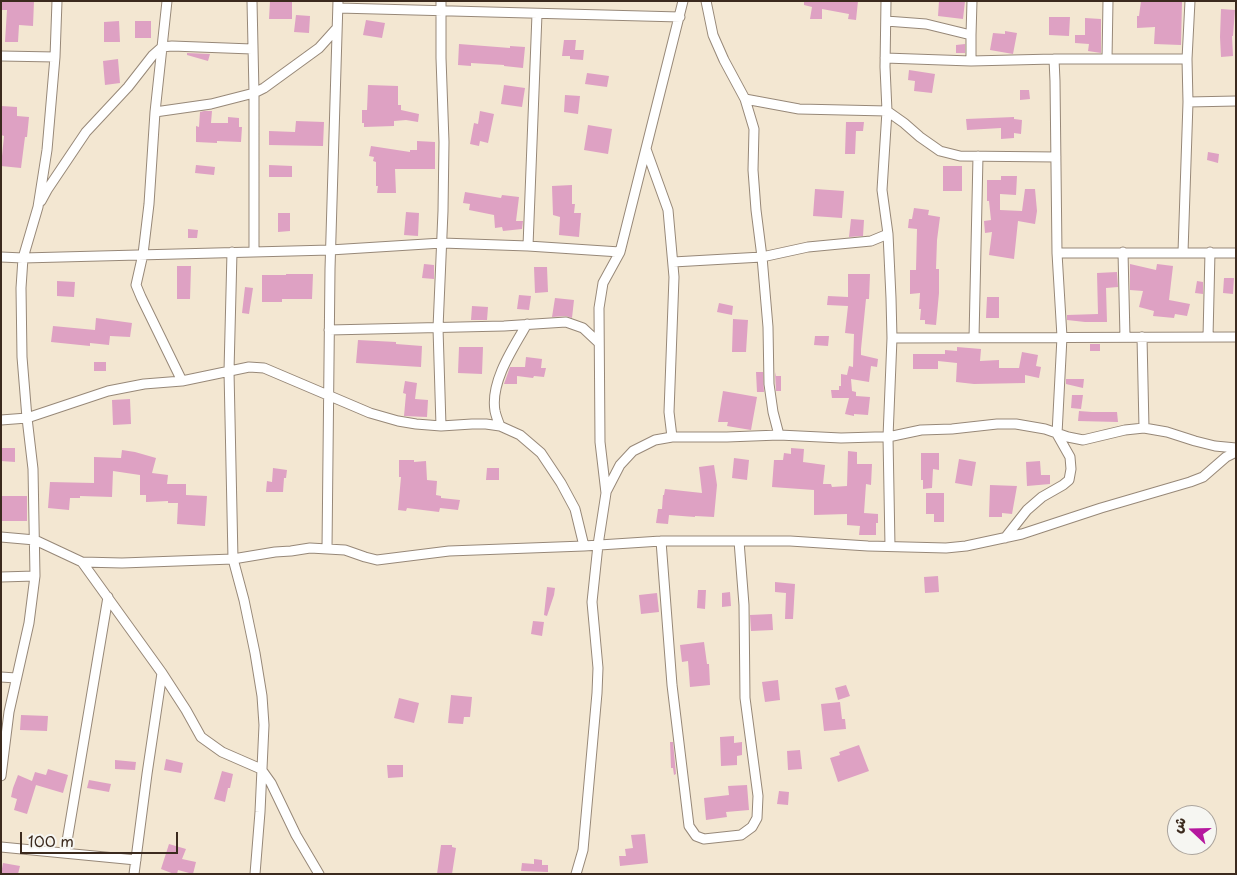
<!DOCTYPE html>
<html>
<head>
<meta charset="utf-8">
<style>
	body { margin:0 }
	#map { position:relative; width:1237px; height:875px; overflow:hidden; background:#f3e7d2; font-family:"Playpen Sans","Playpen Sans Arabic",sans-serif }
	canvas { display:block }
	.frame { position:absolute; inset:0; border:2px solid #3b2a1e; pointer-events:none }
	.north { position:absolute; left:1167px; top:805px; width:50px; height:50px; box-sizing:border-box; background:#f6f6f2; border:1px solid #aba49d; border-radius:50%; rotate:291deg; font-size:14px; font-weight:700; line-height:20px; text-align:center; color:#3b2a1e }
	.north::after { content:''; display:block; margin:auto; width:18px; height:22px; background:#b5179e; clip-path:polygon(50% 0,100% 100%,50% 72%,0 100%) }
	.scale { position:absolute; left:20px; top:832px; width:158px; height:22px; box-sizing:border-box; border:2px solid #3b2a1e; border-top:0; padding-left:6px; font-size:15px; line-height:18px; white-space:nowrap; color:#3b2a1e; -webkit-text-stroke:4px #f6f6f2; paint-order:stroke }
</style>
</head>
<body>
<div id="map">
<canvas width="1237" height="875"></canvas>
<div class="frame"></div>
<div class="north">ش</div>
<div class="scale">100 m</div>
</div>
<script>
const c = document.querySelector('canvas').getContext('2d');
c.lineJoin = 'round';
function paint(path, color) { c.fillStyle = color; c.fill(path, 'evenodd'); }
function strokePath(path, color, width, dash) { c.strokeStyle = color; c.lineWidth = width; c.lineCap = dash ? 'butt' : 'round'; c.setLineDash(dash || []); c.stroke(path); }
const building = new Path2D(`
	M1 1H34L33 26 19 25 18 42H5L7 10H1Z
	M270 1H292V19H269Z
	M804 1H858L856 20 848 19 849 14 822 9V19H810L812 7 804 5Z
	M939 1H965L963 19 938 16Z
	M1141 1H1182L1181 45 1154 44 1155 27 1137 28V16H1139Z
	M1221 9 1235 10 1233 36H1232L1233 56 1221 57 1220 37Z
	M296 15 310 16 309 33 294 32Z
	M1049 17H1070L1069 36 1049 35Z
	M1085 18 1101 19V53L1088 51 1089 44 1075 43V35H1085Z
	M366 20 385 23 382 38 363 35Z
	M119 21 120 42H104V22Z
	M135 21H151V38H135Z
	M1005 31 1017 33 1013 54 990 50 993 33 1005 34Z
	M564 40H576L575 50H584L583 60 570 59V56H562Z
	M459 44 510 48V46L525 47 523 68 504 66V65L471 63V66L458 65Z
	M965 44V53H956V45Z
	M187 53 210 54 208 61 187 55Z
	M118 59 120 83 105 85 103 61Z
	M909 70 935 74 932 93 914 91 915 81 908 80Z
	M587 73 609 76 607 87 585 84Z
	M368 85 398 86V105H401V110L419 114 418 122 406 120 394 121V126L364 127V123H362V110H367Z
	M504 85 525 88 522 107 501 104Z
	M1020 90H1029L1030 99 1020 100Z
	M565 95 580 96 578 114 564 112Z
	M1 106 17 107V116L29 117 27 137H25L21 168 1 166 4 136 1 135Z
	M204 111H212L211 123H228V117L239 118V127H242L241 142 217 141V143L196 142V126L199 127 200 112Z
	M480 111 494 114 488 143 480 141 479 146 470 144 474 123 478 124Z
	M1014 117V119L1022 120 1021 134 1014 133V138L1001 139V128L967 130 966 119Z
	M296 121 324 122 323 146 269 145V131L295 132Z
	M846 122H864L863 131H856L855 154H845Z
	M588 125 612 129 608 154 584 150Z
	M417 141 435 142V169H395L396 193H377L378 186H376V162L373 161 374 157 369 156 371 146 410 152V150H417Z
	M1208 152 1219 154 1218 163 1207 160Z
	M196 165 215 167 214 175 195 173Z
	M269 165 292 166V177H269Z
	M943 166H962V191H943Z
	M1001 176H1017L1016 195 1000 194V210L1022 211 1025 189H1035L1037 211 1035 224 1018 221 1014 259 989 255 992 232 985 233 984 221 991 220 989 201H987V180H1001Z
	M572 185V204H575L574 213H581L579 237 559 235 560 217 553 215 552 186Z
	M815 189 844 191 842 218 813 216Z
	M465 192 501 198 502 195 519 197 516 221H523L522 229 503 231 502 227 495 228 494 215 469 210 470 204 463 203Z
	M914 208 929 210 928 215 940 217 937 240 936 269H939V293L936 325 925 324V320H920L921 309H919L920 293 910 294V270H916L917 229 908 228 909 219H912Z
	M406 212 419 213 418 236 404 235Z
	M278 213H290V231L278 232Z
	M851 219 864 220 863 236 849 237Z
	M188 229 198 230 197 238H188Z
	M424 264 434 265V279L422 278Z
	M1130 264 1156 270 1157 264 1173 266 1169 300 1190 304 1187 316 1175 314 1174 318 1153 316 1154 311 1139 307 1143 291 1130 290Z
	M177 266H191L190 299H177Z
	M534 267H547L548 292 535 293Z
	M1117 272 1118 287 1106 288 1107 322H1085L1067 320V315L1098 314 1097 273Z
	M286 274H313L312 299H282V302H262V275H286Z
	M848 274H870L869 299H866L861 349V355L878 359 877 367 871 366 869 382 851 379 852 391 856 392V396L870 397 868 415 854 414V416L845 414 849 398H832L831 390H839V386H841V374L847 375 849 366 853 367 854 334 845 333 848 306 827 305 828 296 848 297Z
	M1224 278H1234L1233 294 1223 293Z
	M57 281 75 282 74 297 57 296Z
	M1197 281 1203 282V294L1195 293Z
	M245 287 253 288 249 314 242 313Z
	M519 295 531 296 529 310 517 309Z
	M987 297H999V318H986Z
	M555 298 574 300 572 318 566 316 552 317Z
	M719 303 733 306 732 315 717 312Z
	M472 306 488 307 487 320H471Z
	M96 318 132 323 130 337 110 336 109 345 90 343V346L51 342 53 326 95 330Z
	M733 319 748 320 746 352H732Z
	M815 336H829L828 346 814 345Z
	M358 340 396 342V344L422 346 421 367 356 363Z
	M1090 344H1100V351H1090Z
	M459 347H483L482 374 458 373Z
	M957 347 981 349 980 361 999 360V368H1019L1022 352 1038 355 1036 366 1041 367 1039 378 1025 375V383L974 384 956 382 957 363 938 361V369H913V354H945V350L957 351Z
	M526 357 542 359 541 368H546L544 377 534 376 533 378 517 376V384H504L510 367H525Z
	M94 362H106V371H94Z
	M756 372H763L764 392H757Z
	M775 372 776 376H781V391H776Z
	M1066 379H1084L1083 388 1066 384Z
	M405 381 417 383 415 399 428 400 427 417 404 416 406 394 403 393Z
	M723 391 757 397 751 430 727 426 728 422H718Z
	M1072 395H1083L1081 409 1071 408Z
	M130 399 131 424 113 425 112 400Z
	M1079 411 1092 412H1117L1118 422 1078 421Z
	M1 448H15V462L1 461Z
	M791 448 804 449 803 462 825 465 823 484H831L832 487 847 486 848 451 857 452V464H872L871 485 866 484 864 513 878 514V523H876V535H859L860 526 847 525V514L814 515V490L772 487 774 460H783L784 453 791 454Z
	M122 450 135 452 156 458 152 473 168 475 167 484H186V495L207 496 205 526 177 524 178 503H168V501L146 502V495H140V475L113 471 112 497 80 496V498H70L69 510 48 508 50 482 94 483V457L121 458Z
	M921 453H939V470L933 469 932 488 923 489V480H921Z
	M734 458 749 460 747 480 732 478Z
	M959 459 976 462 972 486 955 483Z
	M399 460H414V462L426 461 427 480 437 481 436 495 441 496V498L460 500 458 510 440 508 439 512 407 508 406 511 398 510 401 477H399Z
	M1040 461 1041 475H1050V484L1027 486 1026 462Z
	M714 465 717 485 714 517 695 516V517L669 515 668 524 656 523 658 509H662L663 495H664L665 489 702 493 699 467Z
	M273 468 287 470 286 478H284L283 492H266L267 481 272 482Z
	M487 468H499V480H486Z
	M990 485 1017 486 1012 514 1002 513V517H989Z
	M926 493H944V522H934V514H926Z
	M1 496H27V521H1Z
	M938 576 939 592 925 593 924 577Z
	M775 582 795 584 793 619H785L786 593 775 592Z
	M547 587 555 588 554 595 547 616 544 615Z
	M698 590H706L705 609 697 608Z
	M730 592 731 606 722 607V593Z
	M657 593 659 612 641 614 639 595Z
	M772 614 773 630 751 631 750 615Z
	M533 621 544 622 542 636 531 634Z
	M704 642 707 664H709L710 685 690 687 688 661 682 662 680 645Z
	M778 680 780 700 765 702 762 682Z
	M846 685 850 696 838 700 835 688Z
	M451 695 472 697 470 717H464L463 724 448 723Z
	M399 698 419 703 414 723 394 718Z
	M840 702 842 719H845L846 729 824 731 821 704Z
	M21 715 48 716 47 731 20 730Z
	M734 736V743L742 742V755L737 756V765L721 766 720 737Z
	M670 742H673L676 774 674 775 673 768H671Z
	M859 745 869 771 838 782 830 758 840 755 839 752Z
	M800 750 802 769 788 770 787 751Z
	M166 759 183 763 181 773 164 770Z
	M115 760 136 762 135 770 115 769Z
	M387 765H403V777L388 778Z
	M48 769 68 775 63 793 36 785 27 814 14 810 17 799 11 797 13 788 18 775 32 781 35 772 46 775Z
	M222 771 233 774 230 788H228L225 802 214 799Z
	M89 780 111 784 109 792 87 788Z
	M747 785 749 810 726 812 727 817 706 820 704 798 729 795 728 786Z
	M779 791 789 792 788 805 777 804Z
	M645 834 648 863 620 866 619 856H626L625 849 633 848 631 835Z
	M169 844 186 849 182 859 196 862 193 874 178 870 177 874H174L161 869Z
	M441 845H452V847L456 848 452 874H437Z
	M534 859 542 860V865H548V872L521 871 522 863 534 864Z
	M3 863 20 866 18 874H1Z`);
const street = new Path2D(`
	M167 1 155 112 149 204 143 254 136 285 141 297 182 381
	M252 1 254 93V252
	M706 1 713 35 724 60 745 99 754 129 753 170 756 210 762 257 768 327 769 384 773 412 779 435
	M886 1 885 67 887 111 882 190 888 234 891 298 892 338 888 437 890 546
	M338 8 680 17
	M886 21 926 24 971 35
	M1 56 55 57
	M885 58 971 61 1054 59H1187
	M1107 59 1108 1
	M971 61V35L972 1
	M745 99 799 109 887 111 904 123 920 137 940 151 960 156 1056 157
	M1188 102 1236 101
	M155 112 211 104 254 93 264 88 319 48 337 28
	M646 149 668 210 674 277 669 412 672 437
	M41 201 47 190 86 132 128 87 153 55 162 47 172 46 252 49
	M528 246 537 14
	M232 252 229 371 233 559 244 600 255 653 262 696 264 725 260 812 255 874
	M1123 252 1125 337
	M1183 252 1188 102 1187 59 1190 1
	M1057 253H1236
	M1 257 23 258 330 250 442 243 528 246 620 252
	M673 262 762 257 808 247 871 241 888 234
	M329 330 504 326 566 322 583 328 599 343
	M1142 337 1144 428
	M1208 337 1210 252
	M892 338 1236 337
	M974 338 978 156
	M1 420 27 418 108 391 144 384 182 381 249 367 264 368 370 413 398 421 416 424 441 426 472 424H486L500 426 520 435 541 453 561 483 575 509 584 546
	M441 426 438 328 443 211 444 142 441 58V1
	M500 426C498 421 496 416 495 411 490 382 513 348 527 324
	M606 492 620 465 633 451 655 440 672 437H727L779 435 841 438 875 437H888L921 430 952 429 997 424H1016L1045 429 1068 437 1083 440 1125 430 1144 428 1167 432 1195 441 1215 446 1236 448
	M1 537 35 540 82 562 122 563 233 559 275 552 291 551 310 548 345 550 365 557 377 560 449 551 584 546 661 541H790L868 546 946 548 966 546 1022 534 1101 508 1190 482 1203 477 1226 457 1236 452
	M1005 538 1027 510 1042 497 1063 485 1069 480 1071 469 1070 457 1057 434 1062 337 1057 253 1055 81 1054 59
	M661 541 672 685 689 826 696 836 704 839 741 835 752 827 757 818 758 796 745 698 744 605 739 541
	M327 548 330 269 338 1
	M82 562 162 673 186 710 201 737 222 752 261 769 271 783 296 835 319 874
	M1 577 35 576
	M1 677 16 678
	M1 776 9 712 29 623 35 576 33 469 27 418 22 357 21 288 23 258 38 207 47 150 55 57 57 1
	M1 847 136 860
	M65 853 108 597
	M134 874 147 774 162 673
	M576 874 583 850 597 693 598 668 592 602 598 545 606 493 600 442 599 308 603 283 620 252 683 1`);
paint(building, '#dea1c3');
strokePath(street, '#978878', 11);
strokePath(street, '#fff', 9);
</script>
</body>
</html>
